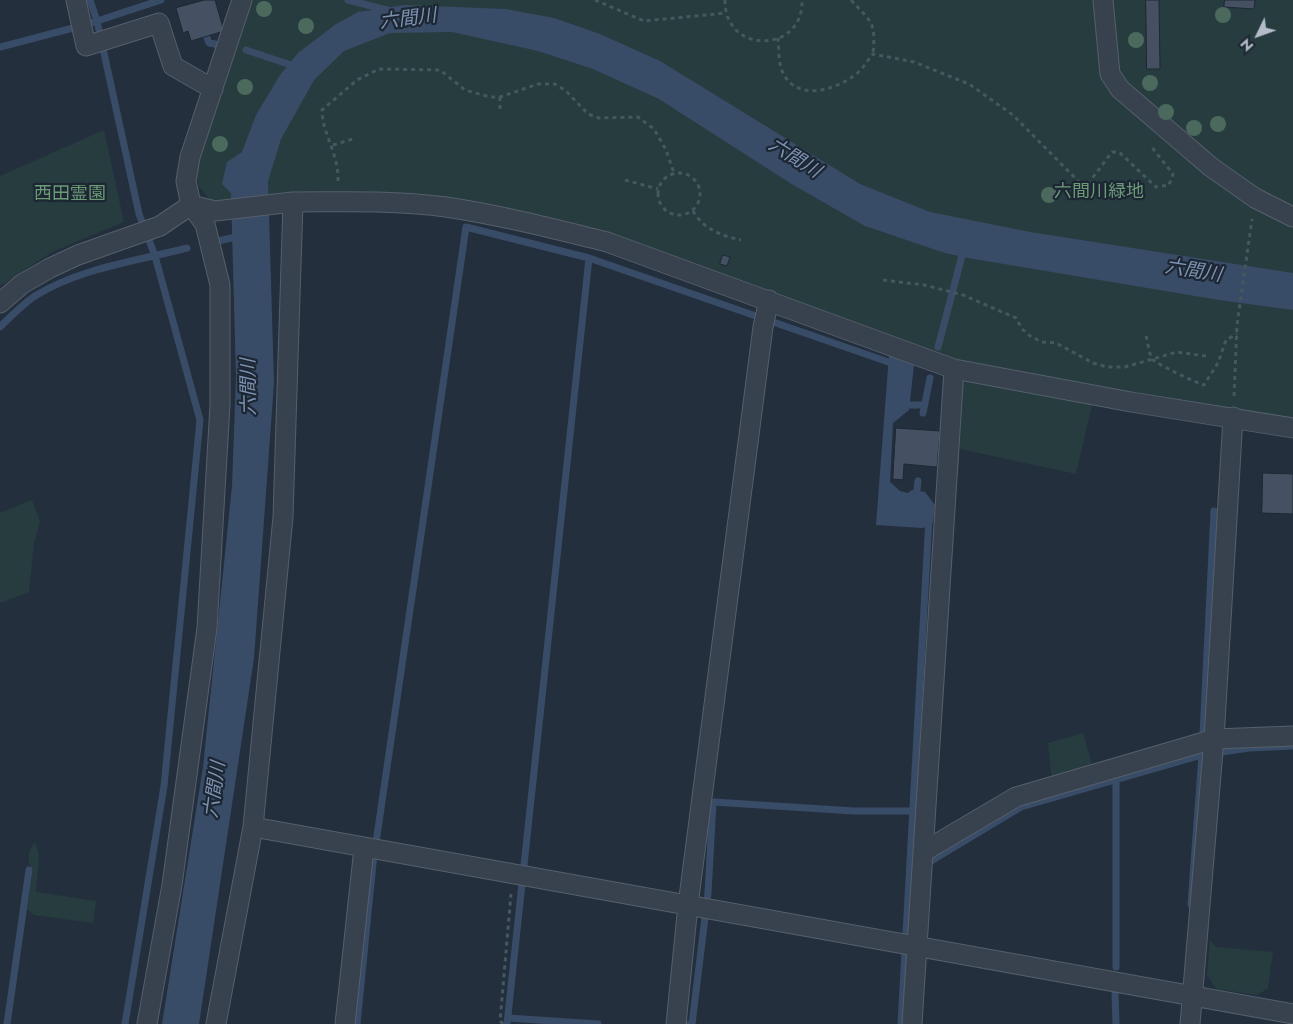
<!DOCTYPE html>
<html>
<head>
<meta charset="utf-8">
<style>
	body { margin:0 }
	#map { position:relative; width:1293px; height:1024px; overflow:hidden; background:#242f3e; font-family:Jost,sans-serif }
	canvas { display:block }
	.north { position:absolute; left:1233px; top:10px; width:50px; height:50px; -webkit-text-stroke:4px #1d2633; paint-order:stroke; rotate:228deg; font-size:14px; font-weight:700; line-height:20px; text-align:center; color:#b4bcc9 }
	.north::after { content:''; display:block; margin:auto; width:18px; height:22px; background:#b4bcc9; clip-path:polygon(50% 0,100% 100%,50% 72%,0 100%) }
</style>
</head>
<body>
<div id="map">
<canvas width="1293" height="1024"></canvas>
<div class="north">N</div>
</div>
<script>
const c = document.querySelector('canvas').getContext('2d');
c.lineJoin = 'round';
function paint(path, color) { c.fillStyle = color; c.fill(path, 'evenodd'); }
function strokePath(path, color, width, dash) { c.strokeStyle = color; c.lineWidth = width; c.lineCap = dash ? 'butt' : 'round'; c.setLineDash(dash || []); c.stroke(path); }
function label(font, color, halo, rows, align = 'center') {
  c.font = font + ' Jost,"Noto Sans JP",sans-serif'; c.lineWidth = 4.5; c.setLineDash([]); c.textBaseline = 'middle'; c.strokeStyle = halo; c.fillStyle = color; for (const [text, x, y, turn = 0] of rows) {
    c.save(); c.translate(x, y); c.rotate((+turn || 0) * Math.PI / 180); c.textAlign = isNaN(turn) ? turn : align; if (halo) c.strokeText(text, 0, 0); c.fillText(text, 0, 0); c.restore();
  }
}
const green = new Path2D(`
	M251 0H1293V422L971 365 525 213 213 203 199 187 194 164Z
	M104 130 124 222 52 252 0 286V176Z
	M970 380 1093 401 1076 474 960 449 961 390 963 384Z
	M32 500 40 521 34 543 29 592 0 603V513Z
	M1083 733 1093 768 1052 781 1048 743Z
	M35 842 39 855 36 892 96 901 93 923 34 915 27 909 33 869 29 864V851Z
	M1210 940 1216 947 1273 952 1268 988 1257 995 1216 989 1207 975Z`);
const water = new Path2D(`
	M404 5 506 9 554 18 600 34 660 61 860 184 930 212 1030 232 1293 273V310L1219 300 968 258 945 253 865 226 790 183 659 99 593 69 538 51 452 32 390 33 344 51 314 80 281 139 268 181 274 383 254 658 199 1024H162L203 767 232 486 236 377 231 193 222 184 227 162 242 152 256 115 280 75 298 53 336 24 358 12Z
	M889 355 898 357 914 365 909 410 893 423 890 482 900 491 908 493 912 490 925 492 935 505 933 523 923 528 876 525Z`);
const stream = new Path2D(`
	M90 0 97 21 139 214 155 256 200 420 164 786 125 1024
	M348 0 391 11
	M91 23 161 0
	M207 38 209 43 215 44
	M0 47 73 28
	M246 50 297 67
	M218 241 240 236
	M0 327C11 316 23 304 35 296 80 268 137 261 187 248
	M938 347 964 248
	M902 405H924
	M923 413 930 378
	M916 498 918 481
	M931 861 1021 807 1202 755 1249 748 1293 746
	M1191 904 1202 755 1214 511
	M1116 967V779
	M1115 994 1116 1024
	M508 1018 598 1024
	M7 1024 29 870
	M357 1024 373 863 466 227 589 258 894 364V367
	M507 1024 589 258
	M689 1024H692L708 893 713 802 854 811H912
	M901 1024 929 518`);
const building = new Path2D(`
	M205 0H215L224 31 191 41 188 31 183 33 176 8Z
	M1146 0H1159L1160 69H1147Z
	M1225 0H1255L1254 9 1224 7Z
	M723 255 730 257 727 266 720 264Z
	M896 428 940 431 937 467 904 464 903 480 893 479Z
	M1263 473 1293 474V514L1262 513Z`);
const path = new Path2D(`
	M595 0 644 21 726 13
	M725 0C724 55 804 54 802 0
	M851 0C872 23 876 22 873 54
	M778 38C779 49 778 63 783 73 797 102 835 90 855 75 862 70 867 61 873 54L914 62 969 84 1013 115 1085 188 1112 152H1119L1156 187 1169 185 1173 174 1150 145
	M500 97V112
	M333 145 353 139
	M658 194a21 21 0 1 1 42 0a21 21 0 1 1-42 0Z
	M625 180 658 189
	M338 181C339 154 322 133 322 110L357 80 379 69 440 70 465 90 490 97H500L538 84H555L566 91 588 114 599 118 638 117 654 129 666 150 674 173
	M693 211C703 229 722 236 741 240
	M883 280 924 285 963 295 1016 318 1022 329 1030 336 1042 342 1056 343 1093 363 1107 367H1125L1177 352 1206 356
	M1146 336C1148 342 1149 353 1152 359 1155 363 1198 384 1204 385L1218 363 1226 340 1237 334
	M1234 396 1237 325 1252 219
	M503 1024 500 1021 511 894`);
const street = new Path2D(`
	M76 0 86 46 159 23 173 66 213 89
	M1103 0 1110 74 1120 89 1211 167 1255 198 1293 217
	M0 303 22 284 50 268 78 255 160 226 191 205 215 211 293 202
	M253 827 1293 1014
	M923 852 1016 797 1214 739 1293 736
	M147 1024 172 885 207 628 220 405V285L205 224 191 205 186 181 190 157 242 0
	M216 1024 253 827 283 517 293 202C344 202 396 200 446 207 500 215 554 229 607 242L954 369 1131 402 1293 428
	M345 1024 364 848
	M676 1024 688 905 763 327 769 300
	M912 1024 954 369
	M1190 1024 1214 739 1233 417`);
const trees = [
	[264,9],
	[1223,15],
	[306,26],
	[1136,40],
	[1150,83],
	[245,87],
	[1166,112],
	[1218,124],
	[1194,128],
	[220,144],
	[1049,195]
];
const parkNames = [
	["六間川緑地",1099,193],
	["西田霊園",70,195]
];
const waterNames = [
	["六間川",408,20,-7],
	["六間川",794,159,32],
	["六間川",1193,272,9],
	["六間川",250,387,-91],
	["六間川",216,790,-82]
];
paint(green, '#263c3f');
paint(water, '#394c67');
strokePath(stream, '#394c67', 7);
paint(building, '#455162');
strokePath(building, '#1f2835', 1);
strokePath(street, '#565f6c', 21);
strokePath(path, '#44595c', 3, [4, 4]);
strokePath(street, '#38414e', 19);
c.fillStyle = '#4b6a5d';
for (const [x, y] of trees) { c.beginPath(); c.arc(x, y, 8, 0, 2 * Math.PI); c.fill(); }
label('18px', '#6b9a76', '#1d2633', parkNames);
label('italic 19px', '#7c92b1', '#1d2633', waterNames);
</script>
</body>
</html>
